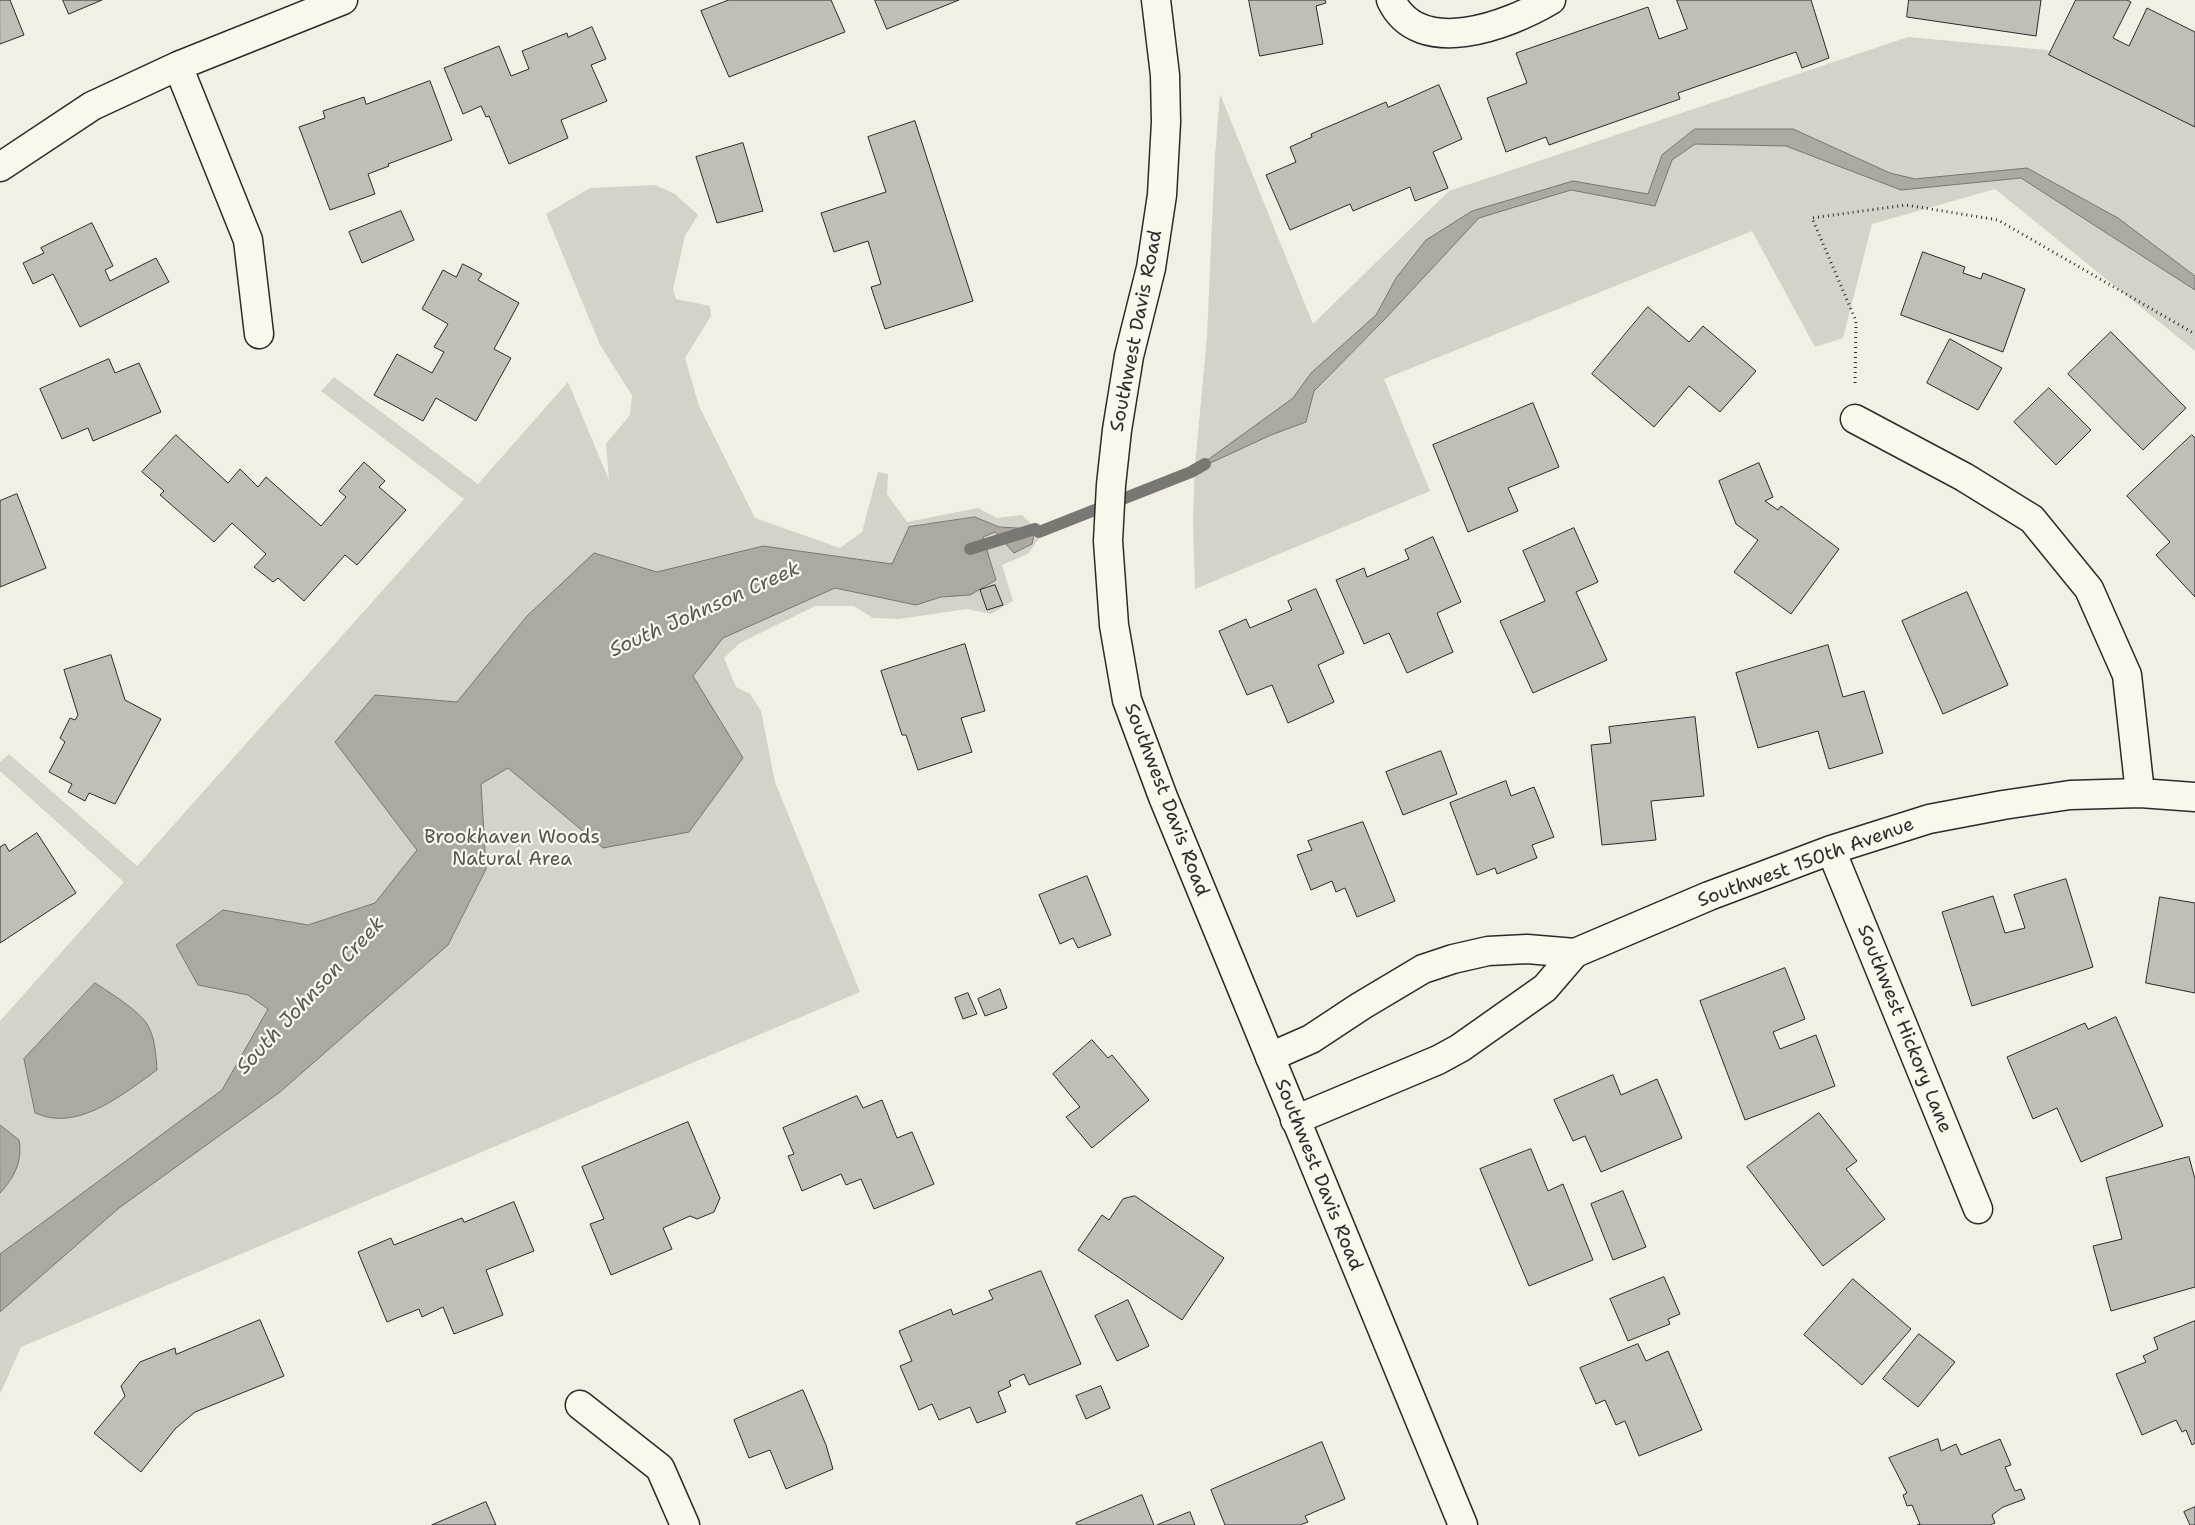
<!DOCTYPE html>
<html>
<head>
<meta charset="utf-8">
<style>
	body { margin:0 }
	canvas { display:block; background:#f3efe4 }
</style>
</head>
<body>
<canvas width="2195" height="1525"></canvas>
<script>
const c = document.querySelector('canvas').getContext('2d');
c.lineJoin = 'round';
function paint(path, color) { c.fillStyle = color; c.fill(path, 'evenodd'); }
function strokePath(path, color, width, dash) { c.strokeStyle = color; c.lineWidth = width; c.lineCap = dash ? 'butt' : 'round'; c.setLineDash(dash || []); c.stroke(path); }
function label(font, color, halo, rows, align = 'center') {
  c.font = font + ' "Shantell Sans",sans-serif'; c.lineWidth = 4.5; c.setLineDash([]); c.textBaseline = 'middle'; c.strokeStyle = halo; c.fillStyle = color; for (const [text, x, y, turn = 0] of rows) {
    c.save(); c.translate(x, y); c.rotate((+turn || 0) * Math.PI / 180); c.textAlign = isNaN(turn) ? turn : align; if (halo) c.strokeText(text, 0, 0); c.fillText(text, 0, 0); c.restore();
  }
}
const green = new Path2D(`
	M1908 37 2047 50 2195 123V351L1995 189 1872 224 1843 338 1815 347 1752 231 1384 379 1430 491 1195 589 1193 520 1195 466 1207 337 1215 156 1220 94 1313 324 1449 191Z
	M655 185 675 194 698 215 685 236 673 290 676 299 710 306 711 316 685 358 699 406 755 518 840 548 862 532 878 472 888 474 887 494 907 522 978 508 997 518 1022 515 1042 534 1028 554 1002 565 1013 601 991 614 967 609 899 619 873 618 854 606H815L740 643 724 658 736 687 750 694 761 711 775 782 860 992 21 1347 0 1394V1021L124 882 0 771V762L9 754 137 866 464 499 321 391 334 377 478 484 568 382 609 480 606 444 630 415 632 395 600 345 546 214 590 188Z`);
const water = new Path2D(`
	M1695 129H1793L1890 173 1915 179 2027 168 2118 218 2195 276V290L2021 178 1901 190 1786 146 1695 144 1672 160 1655 206 1571 190 1479 218 1385 319 1314 391 1306 422 1271 435 1191 472 1293 398 1311 373 1376 315 1396 278 1426 240 1472 211 1573 181 1648 194 1662 155Z
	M975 517 999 527 1035 529 1032 544 1014 553 995 532 983 537 996 580 970 595 941 597 916 605 835 588 723 638 693 676 743 758 689 832 603 848 508 768 481 784 486 869 448 945 280 1092 119 1208 0 1312V1254L222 1090 268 1009 248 995 198 985 176 945 223 910 308 925 375 903 417 850 335 742 375 695 457 702 527 616 594 553 657 572 763 546 892 564 909 527Z
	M95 983C109 992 138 1010 147 1024 155 1037 156 1055 157 1070 129 1090 90 1122 54 1118 48 1118 41 1115 35 1113L24 1059Z
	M0 1125 19 1140C23 1161 14 1178 0 1193Z`);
const stream = new Path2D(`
	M970 549 1035 529 1039 532 1191 472 1205 464`);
const building = new Path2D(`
	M0 0H10L24 35 0 44Z
	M63 0H102L69 14Z
	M729 0H831L845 32 729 77 701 11Z
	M875 0H959L887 29Z
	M1249 0H1325L1326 3 1316 6 1323 44 1260 56Z
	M1677 0H1811L1829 58 1802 68 1796 52 1678 93 1680 99 1549 145 1546 137 1506 152 1487 98 1527 83 1516 53 1648 7 1659 39 1687 29Z
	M1909 0H2041L2036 36 1907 17Z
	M2076 0H2127L2131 2 2113 38 2129 46 2147 8 2195 32V127L2049 55Z
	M592 27 606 59 591 65 607 101 561 120 568 138 509 164 489 116 486 117 481 106 463 114 444 68 499 46 511 76 529 69 522 51 567 33 568 37Z
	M430 81 452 140 388 164 389 166 368 174 375 194 330 210 299 127 325 118 323 111 364 97 366 104Z
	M1439 85 1462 139 1433 152 1448 188 1415 201 1410 187 1353 211 1350 204 1290 230 1266 175 1296 162 1290 147 1312 137 1311 134 1386 102 1388 107Z
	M915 121 973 301 885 329 871 287 881 284 868 241 834 252 821 213 886 192 868 137Z
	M743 143 763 211 717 223 696 157Z
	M401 211 414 240 362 263 349 232Z
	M92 223 113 266 105 270 110 281 156 258 169 282 80 327 53 274 33 284 23 263 44 253 41 248Z
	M1923 252 1965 267 1963 273 1981 279 1983 273 2025 289 2003 352 1901 315Z
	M463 264 482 274 478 280 519 303 494 349 511 358 476 421 436 398 423 421 374 395 397 354 432 373 444 352 434 347 448 324 422 309 443 270 456 277Z
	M1648 307 1689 342 1703 326 1756 371 1720 412 1689 386 1654 427 1592 374Z
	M2111 332 2186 408 2143 450 2068 374Z
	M1950 339 2002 368 1978 410 1927 383Z
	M109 359 115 373 139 363 161 412 93 441 88 428 62 439 40 389Z
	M2049 388 2091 430 2056 465 2014 422Z
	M1533 403 1559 467 1508 488 1518 511 1468 532 1433 445Z
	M176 435 228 483 240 469 258 487 266 477 321 526 346 497 339 491 364 462 385 481 379 487 406 510 357 565 345 555 304 601 278 578 273 582 254 567 266 554 232 523 214 542 160 495 164 491 142 472Z
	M2192 435 2195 438V597L2156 555 2170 542 2127 496Z
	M1759 463 1773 497 1765 501 1778 510 1781 506 1839 549 1791 614 1734 572 1758 540 1736 524 1719 481Z
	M17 494 46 568 0 587V501Z
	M1574 528 1598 582 1576 592 1607 660 1533 693 1500 621 1545 601 1523 551Z
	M1433 537 1461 602 1437 613 1453 652 1407 673 1389 633 1364 644 1336 580 1364 568 1367 577 1409 559 1405 550Z
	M995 585 1003 605 987 610 980 590Z
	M1316 589 1344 653 1318 665 1334 702 1288 723 1272 685 1247 695 1219 631 1246 619 1250 628 1292 610 1288 601Z
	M1967 592 2008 685 1943 714 1902 621Z
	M965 644 985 711 961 718 972 752 918 770 906 735H902L881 671Z
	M1828 645 1843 697 1864 691 1883 753 1829 769 1818 731 1758 748 1736 673Z
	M111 655 125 700 161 719 115 804 89 793 85 801 68 792 72 784 49 772 65 742 60 738 70 718 75 720 78 715 64 670Z
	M1695 717 1704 796 1651 801 1656 840 1602 845 1591 745 1611 743 1609 727Z
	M1441 751 1457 794 1403 815 1386 772Z
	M1506 781 1511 796 1534 787 1554 837 1532 845 1537 858 1497 874 1495 868 1477 875 1450 803Z
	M1363 822 1395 901 1357 917 1345 888 1336 892 1332 881 1311 890 1297 855 1312 850 1308 841Z
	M37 833 76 893 0 943V847L5 844 9 851Z
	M1087 876 1111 935 1078 948 1073 938 1060 944 1039 895Z
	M2066 879 2093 967 1972 1006 1942 912 1993 896 2005 933 2025 928 2014 895Z
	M2160 897 2195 903V993L2146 983Z
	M1785 968 1805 1019 1773 1032 1780 1049 1816 1035 1835 1086 1745 1120 1700 1001Z
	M1000 989 1007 1008 985 1016 978 999Z
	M968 993 977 1014 963 1019 955 998Z
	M2116 1017 2163 1126 2081 1162 2057 1108 2033 1119 2007 1057 2085 1023 2088 1029Z
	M1092 1040 1108 1058 1112 1055 1149 1100 1092 1148 1066 1117 1080 1107 1053 1074Z
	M1613 1075 1621 1095 1657 1079 1682 1138 1601 1172 1585 1136 1573 1141 1554 1100Z
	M857 1096 863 1108 882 1100 897 1138 912 1132 934 1184 874 1209 861 1179 846 1185 841 1174 802 1191 788 1156 794 1154 783 1128Z
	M1819 1113 1857 1161 1846 1169 1885 1219 1823 1266 1747 1167Z
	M688 1122 720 1198 714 1212 697 1219 690 1216 663 1228 672 1249 611 1275 590 1224 604 1219 582 1167Z
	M1531 1149 1548 1191 1563 1184 1593 1260 1529 1286 1480 1169Z
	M2189 1157 2195 1179V1287L2111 1311 2093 1246 2122 1239 2106 1178Z
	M1623 1191 1646 1247 1613 1260 1591 1204Z
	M1135 1196 1224 1258 1182 1320 1078 1250 1102 1215 1109 1220 1123 1199Z
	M514 1202 534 1251 486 1270 503 1315 454 1334 443 1307 422 1317 419 1309 387 1322 358 1252 391 1238 394 1245 462 1218 464 1222Z
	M1041 1271 1081 1364 1029 1385 1024 1374 1009 1381 1011 1386 998 1392 1006 1412 977 1423 970 1407 939 1420 932 1404 919 1410 900 1366 912 1361 899 1331 951 1309 953 1315 993 1299 989 1291Z
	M1664 1277 1680 1314 1668 1319 1670 1324 1628 1341 1610 1299Z
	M1853 1279 1911 1329 1862 1385 1804 1335Z
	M1128 1300 1149 1346 1117 1361 1095 1316Z
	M260 1320 284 1376 195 1412 175 1429 141 1472 94 1433 125 1396 121 1386 140 1362 175 1348 176 1354Z
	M2195 1321V1443L2192 1445 2186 1430 2182 1432 2176 1420 2142 1435 2116 1374 2146 1362 2143 1356 2158 1349 2154 1338Z
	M1919 1334 1955 1362 1918 1407 1883 1379Z
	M1638 1344 1646 1361 1668 1351 1702 1430 1639 1456 1625 1421 1616 1425 1605 1400 1596 1404 1580 1368Z
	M1101 1386 1110 1408 1086 1419 1076 1396Z
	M803 1390 826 1445 833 1469 786 1489 770 1450 749 1458 734 1420Z
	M1938 1439 1941 1451 1956 1444 1961 1455 2000 1439 2011 1465 2005 1467 2015 1491 2021 1489 2025 1499 2003 1507 1992 1515 1995 1523 1990 1525H1917L1920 1524 1912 1505 1907 1506 1903 1495 1907 1493 1889 1458Z
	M1322 1442 1345 1499 1305 1516 1308 1522 1300 1525H1225L1211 1490Z
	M1142 1495 1154 1525H1077L1076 1523Z
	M486 1502 496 1525H432Z
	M2195 1507V1525H2190L2184 1512Z
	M1190 1512 1195 1525H1157Z`);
const path = new Path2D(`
	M1855 383 1856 321 1812 218 1906 205 1998 220 2195 334`);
const minor = new Path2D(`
	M1391 0C1419 60 1509 25 1551 0
	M178 66 248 240 259 334
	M0 167 92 106 178 66 343 0
	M1855 419 1964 477 2032 519 2089 589 2127 675 2140 793
	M1831 850 1978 1209
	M1270 1057 1311 1039 1361 1006 1423 969 1453 959 1488 951 1527 949 1575 953 1709 896 1831 850 1929 819 2003 805 2070 795 2140 793 2195 797
	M1295 1120 1438 1060 1460 1048 1545 988 1575 953
	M580 1405 660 1468 685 1525`);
const tertiary = new Path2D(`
	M1156 0 1165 75 1166 122 1162 195 1151 268 1129 356 1117 430 1111 485 1108 541 1114 625 1127 700 1163 797 1463 1525`);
const streetNames = [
	["Southwest Davis Road",1137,331,-79],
	["Southwest Davis Road",1166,800,69],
	["Southwest 150th Avenue",1806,863,-20],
	["Southwest Hickory Lane",1904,1029,68],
	["Southwest Davis Road",1318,1175,68]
];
const parkNames = [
	["Brookhaven Woods",512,838],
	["Natural Area",512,860]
];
const waterNames = [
	["South Johnson Creek",705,610,-24],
	["South Johnson Creek",311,996,-47]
];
paint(green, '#d5d2c9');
paint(water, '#aca9a2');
strokePath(water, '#787772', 1);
strokePath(stream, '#787772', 12);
paint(building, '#c0beb6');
strokePath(building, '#2b2b2b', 1);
strokePath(minor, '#2b2b2b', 31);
strokePath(tertiary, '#2b2b2b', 31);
strokePath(path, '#2b2b2b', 3, [1, 4]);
strokePath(minor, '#fbf7ec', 28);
strokePath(tertiary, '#fbf7ec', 28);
label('19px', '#2b2b2b', '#fbf7ec', streetNames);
label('19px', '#565552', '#fbf7ec', parkNames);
label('italic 20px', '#585755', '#fbf7ec', waterNames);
</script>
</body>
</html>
